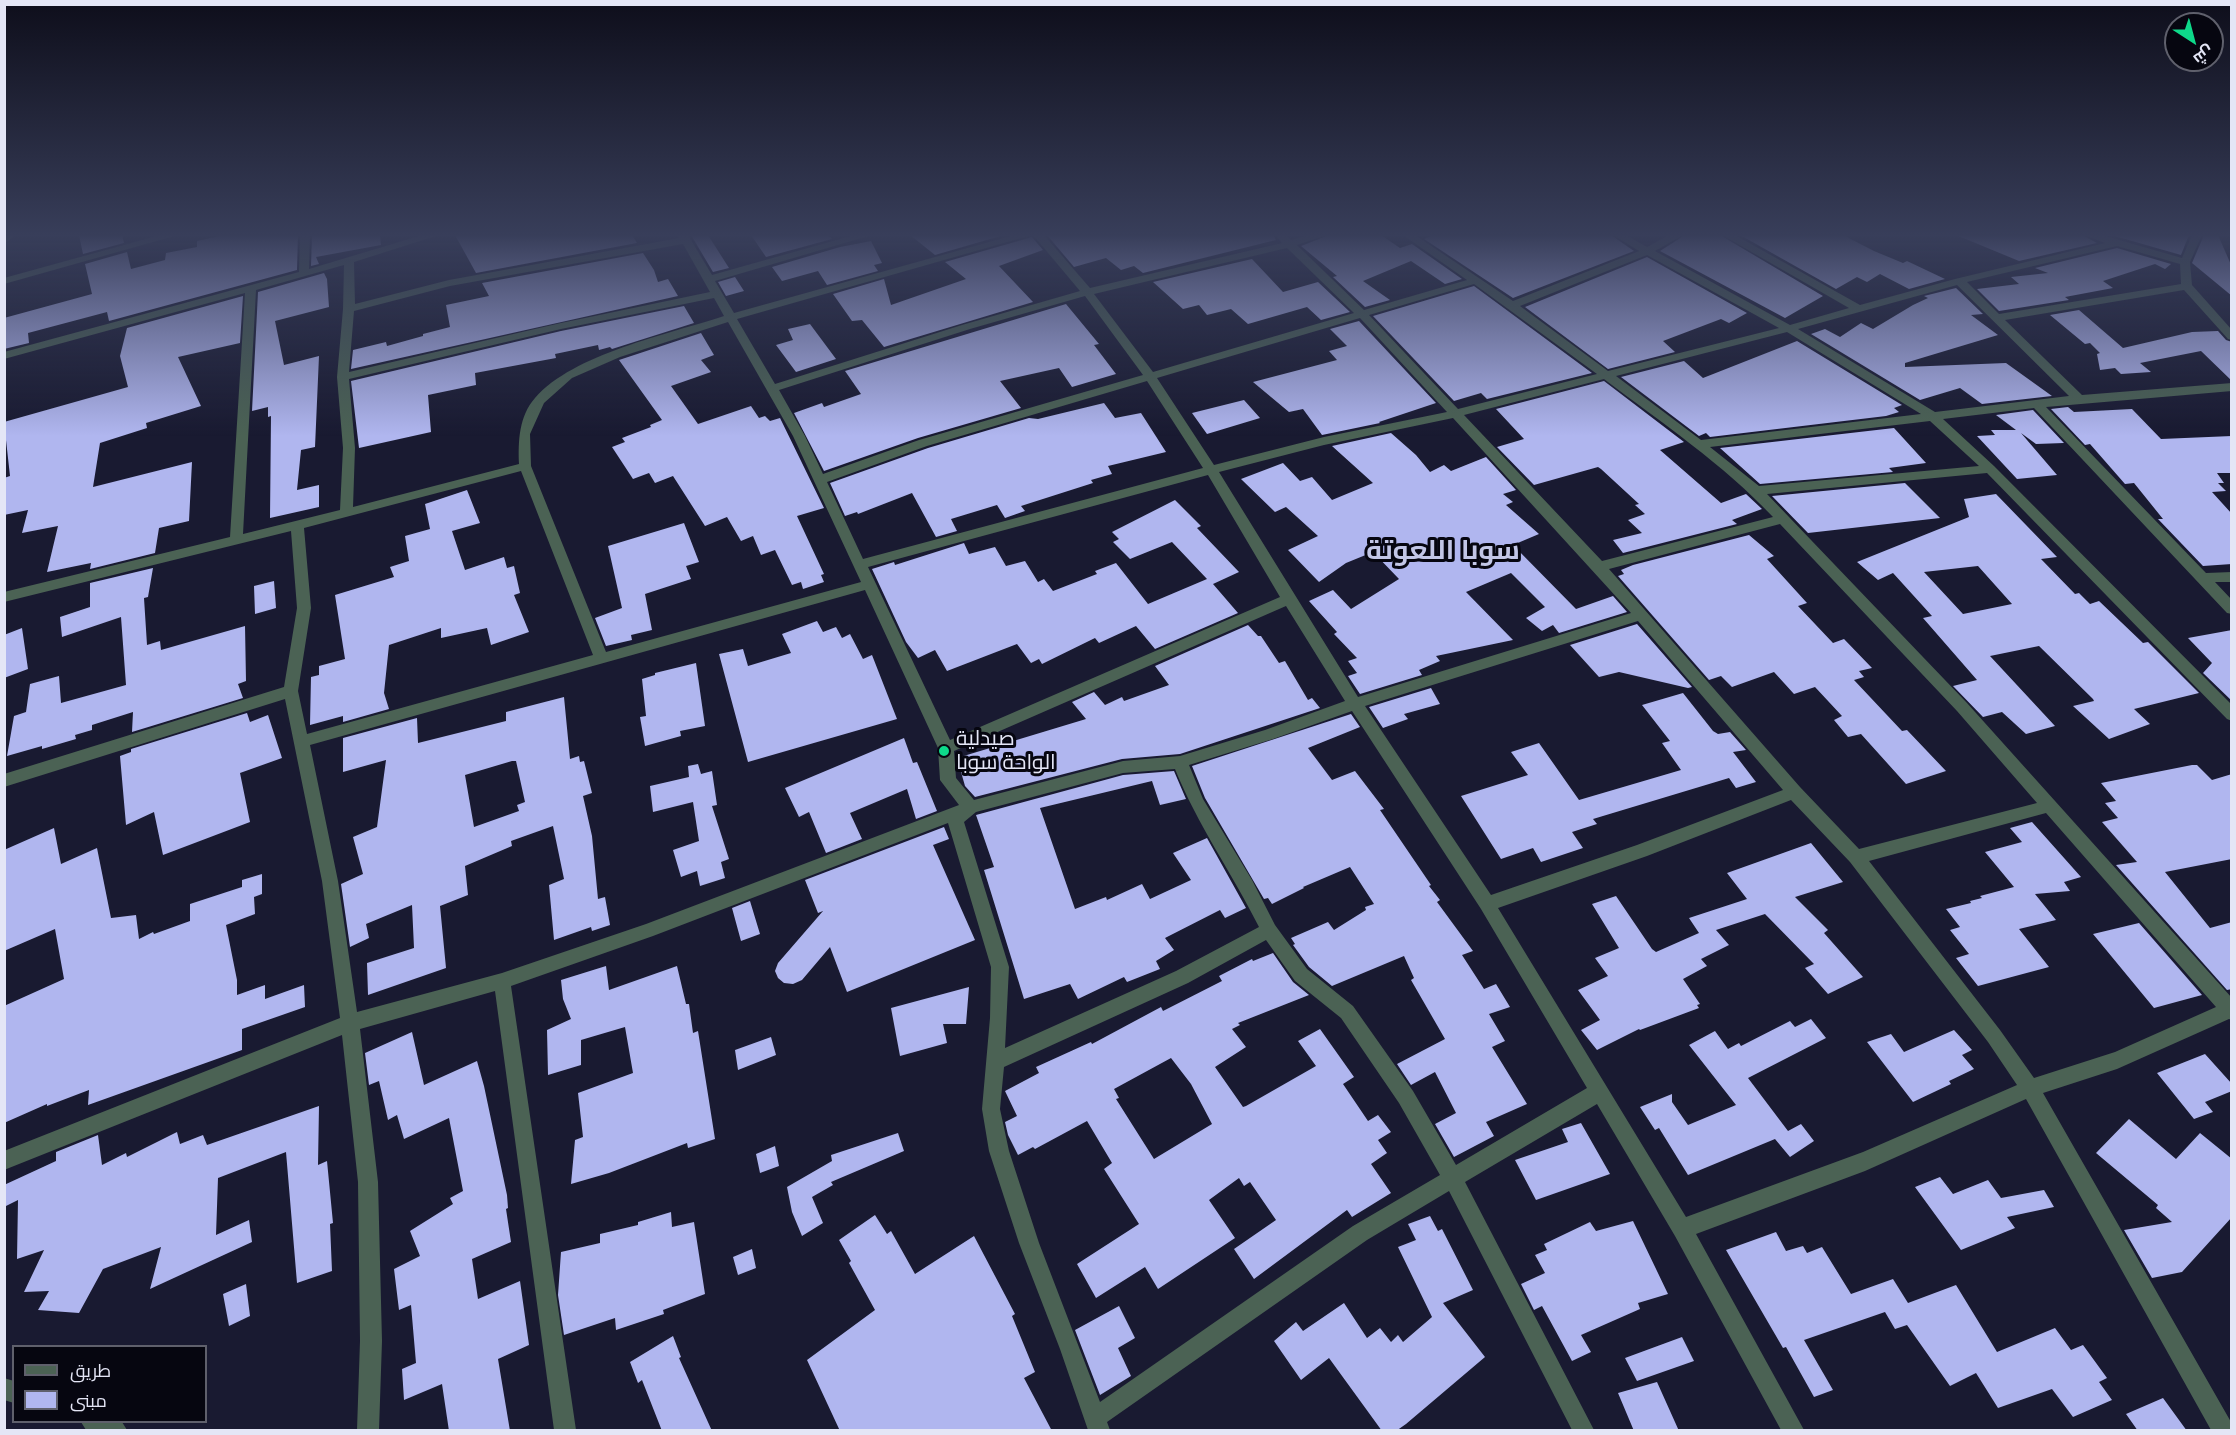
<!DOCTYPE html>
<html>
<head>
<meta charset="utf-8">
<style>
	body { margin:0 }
	#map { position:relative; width:2236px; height:1435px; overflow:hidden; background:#191a31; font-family:"Roboto Serif",Cairo,serif }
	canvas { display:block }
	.frame { position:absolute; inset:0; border:6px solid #e4e6f6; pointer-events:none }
	.legend { position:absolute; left:12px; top:1345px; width:195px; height:78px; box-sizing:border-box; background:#060610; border:2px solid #5f606c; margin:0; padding:8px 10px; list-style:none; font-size:18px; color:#e4e6f6 }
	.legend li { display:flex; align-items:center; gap:12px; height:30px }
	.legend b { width:30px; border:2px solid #5f606c }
	.north { position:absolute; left:2164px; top:12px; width:60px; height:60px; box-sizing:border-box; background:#060610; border:2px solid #5f606c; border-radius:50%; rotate:144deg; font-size:16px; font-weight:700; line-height:24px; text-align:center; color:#e4e6f6 }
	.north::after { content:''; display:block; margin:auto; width:21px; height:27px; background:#0ed98a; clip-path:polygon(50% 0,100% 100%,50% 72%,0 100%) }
</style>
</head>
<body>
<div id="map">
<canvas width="2236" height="1435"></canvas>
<div class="frame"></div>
<ul class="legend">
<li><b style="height:8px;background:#4b6254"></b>طريق</li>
<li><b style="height:16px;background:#b0b6ef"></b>مبنى</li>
</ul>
<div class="north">ش</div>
</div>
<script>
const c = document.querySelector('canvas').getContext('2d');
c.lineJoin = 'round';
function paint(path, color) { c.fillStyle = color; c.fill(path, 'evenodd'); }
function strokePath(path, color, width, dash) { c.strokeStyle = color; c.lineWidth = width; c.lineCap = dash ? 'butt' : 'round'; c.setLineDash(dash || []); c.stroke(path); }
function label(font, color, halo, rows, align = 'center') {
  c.font = font + ' "Roboto Serif",Cairo,serif'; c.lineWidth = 6; c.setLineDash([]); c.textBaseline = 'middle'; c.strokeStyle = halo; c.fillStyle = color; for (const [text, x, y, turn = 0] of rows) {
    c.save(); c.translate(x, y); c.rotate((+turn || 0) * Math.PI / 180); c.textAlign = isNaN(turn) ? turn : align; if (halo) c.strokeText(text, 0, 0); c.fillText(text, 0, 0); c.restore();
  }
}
const building = new Path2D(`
	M79 235H122L124 243 83 254Z
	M224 235H298L297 270 109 321 107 312 28 333 29 343 4 349V318L92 294 85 264 127 252 131 269 165 260 166 253 197 247V241Z
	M312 235H380L381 245 316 257 319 264 311 266Z
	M455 235H632L637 243 476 273Z
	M691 235H708L729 268 713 272Z
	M751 235H828L832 239 766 257Z
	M910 235H1004L935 255Z
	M1047 235H1273L1276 240 1143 273 1134 266 1121 270 1106 258 1074 267Z
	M1329 235H1381L1400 248 1412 244 1462 279 1445 284 1411 261 1363 281 1390 300 1365 307 1333 277 1337 276 1301 246Z
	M1433 235H1611L1634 251 1513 298 1424 239Z
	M1685 235H1720L1823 296 1785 318 1660 251Z
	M1740 235H1843L1874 251 1903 263 1907 261 1945 279 1909 289 1880 274 1867 282 1857 277 1836 289Z
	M1956 235H2082L2097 243 2019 261Z
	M2111 235H2189L2181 255Z
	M2204 235H2218L2232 267V296L2192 263Z
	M1032 237 1043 250 999 266 1033 302 884 347 862 320 852 321 833 294 884 279 891 305 966 279 945 262Z
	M871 241 882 263 874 265 878 271 827 285 818 271 782 281 772 267 840 247Z
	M2117 248 2171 264 2165 269 2155 264 2103 281 2113 288 2065 297 2069 300 1999 311 1977 289 2019 284 2011 277 2048 273 2035 268Z
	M643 253 654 270 658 282 668 279 678 296 351 369 353 350 386 342 387 346 423 336V334L450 327 446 305 489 296 482 283Z
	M1647 257 1747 313 1729 323 1721 319 1663 341 1675 352 1608 369 1525 307Z
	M1252 259 1283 292 1318 282 1350 312 1321 320 1307 307 1248 324 1231 309 1207 315 1199 305 1183 309 1153 282Z
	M324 273 327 279 329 307 275 321 284 365 319 356 315 447 301 450 297 490 319 485V507L270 518 271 416 268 417V407L252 411 258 292Z
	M735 277 744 291 726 296 718 282Z
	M1474 286 1592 373 1487 399 1481 393 1454 401 1373 316Z
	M1956 288 1983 314 1971 315 1998 335 1905 363V367L2006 363 2052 396 1982 404 1960 388 1920 400 1811 334 1825 329 1840 337 1861 323 1873 329 1913 305 1928 298 1924 296Z
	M243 296 240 343 178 357 201 406 146 423 147 428 100 443 93 487 192 462 189 521 159 528 155 553 90 569 91 563 47 572 58 526 22 533 28 510 4 515V478L10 476 4 422 128 387 120 356 127 328Z
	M1066 304 1099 344 1094 345 1116 374 1072 387 1059 368 1000 381 1021 408 918 438 824 471 794 413 822 403 824 407 861 394 845 371Z
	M684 306 694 323 612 349 610 347 599 350 598 345 555 354 556 358 475 373 476 385 428 395 431 432 359 448 351 381 561 331Z
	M2079 310 2123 348 2192 332 2218 331 2226 340 2232 342V381L2201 351 2140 363 2151 372 2121 374 2115 368 2100 370 2097 354 2100 353 2090 343 2085 344 2050 315Z
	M1359 321 1436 403 1379 422 1380 423 1322 435 1303 409 1289 412 1253 382 1337 360 1329 351 1347 346 1330 329Z
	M810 324 836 359 796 372 776 345 793 340 788 329Z
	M701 333 714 355 701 360 711 372 671 386 698 424 751 406 759 418 765 416 770 421 780 418 824 508 797 516 824 574 821 575 824 582 803 589 801 582 792 585 775 550 761 555 753 536 741 541 727 517 705 526 673 476 655 483 649 473 633 479 612 447 625 442 622 438 651 427 650 425 662 420 619 360Z
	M1797 341 1902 405 1894 408 1899 412 1886 416 1710 437 1706 433 1699 436 1621 377 1684 361 1703 378Z
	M1604 381 1684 442 1660 450 1721 503 1746 494 1762 509 1732 520 1737 524 1623 553 1613 540 1642 533 1628 520 1645 514 1635 505 1639 504 1601 469 1598 467 1534 485 1497 447 1524 439 1496 409Z
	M1244 400 1260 418 1207 434 1192 413Z
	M1104 403 1115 418 1141 413 1166 452 1108 466 1112 474 1091 480 1093 483 1021 506 1025 511 1005 518 997 505 951 519 957 531 936 537 912 493 858 514 857 512 845 516 830 483 928 448 1029 418 1038 419Z
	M2068 407 2074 412 2132 409 2161 439 2232 436V473H2217L2224 483H2218L2226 491 2212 492 2232 514V564L2203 566 2158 519H2163L2134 483 2125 484 2090 444 2085 445 2051 409Z
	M2033 410 2064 443 2036 444 2021 433 2057 475 2017 479 1977 436 1995 435 1991 430H2016L1996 415Z
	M1894 428 1926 463 1889 468 1893 472 1760 484 1720 448Z
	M1391 433 1416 455 1430 472 1444 465 1451 471 1486 457 1516 490 1503 494 1513 502 1506 505 1539 534 1513 545 1576 609 1613 596 1627 612 1559 633 1553 625 1542 631 1526 618 1545 607 1511 573 1466 592 1513 640 1436 656 1440 661 1419 670 1422 675 1360 694 1348 676 1357 673 1348 661 1357 658 1334 634 1337 632 1309 601 1333 590 1351 609 1399 579 1373 552 1346 563 1319 582 1288 550 1318 536 1286 507 1275 512 1241 479 1283 463 1300 481 1312 477 1332 500 1373 483 1332 446Z
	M1905 483 1940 518 1808 533 1772 496Z
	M467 490 480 523 452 531 465 570 504 557 507 568 514 566 520 593 514 595 529 632 491 645 487 628 441 638V628L389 645 384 693 389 709 343 722V716L310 725 311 677 319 675V666L345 659 335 595 394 577 390 567 409 561 405 536 430 529 425 504Z
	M1996 494 2057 557 2041 559 2075 594 2079 593 2090 604 2099 601 2143 643 2148 642 2199 693 2134 709 2150 724 2109 739 2073 706 2094 701 2093 699 2039 646 1990 656 2055 726 2026 734 2002 712 1983 717 1953 686 1977 680 1923 618 1932 616 1893 573 1878 580 1857 562 1969 517 1964 499ZM1978 566 2012 604 1963 614 1924 572Z
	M1175 500 1201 526 1197 528 1239 572 1213 584 1238 613 1155 649 1136 626 1099 643 1095 638 1042 664 1039 659 1031 663 1017 644 947 671 935 650 918 658 906 642 872 569 894 562 895 565 964 543 969 554 995 547 1006 566 1025 561 1038 582 1044 579 1053 591 1097 574 1095 571 1116 563 1148 604 1207 579 1172 542 1130 559 1113 542 1119 539 1112 532Z
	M684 523 699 562 686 566 691 579 645 594 652 630 631 635 632 640 606 646 595 618 622 608 608 546Z
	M1749 535 1774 556 1767 559 1807 603 1798 606 1833 643 1844 639 1872 668 1859 671 1864 677 1854 680 1902 731 1907 730 1946 771 1906 784 1861 734 1848 737 1834 720 1842 716 1815 687 1794 694 1774 672 1732 687 1721 676 1709 680 1618 576 1624 574 1621 570 1633 565Z
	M153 568 148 597 144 598 147 645 160 641 161 650 245 626 246 681 238 684 243 698 132 732 133 712 92 725V730L75 735 76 739 42 749V746L7 756 14 716 26 712 30 684 59 676 61 703 126 685 121 617 62 637 60 617 90 607V583Z
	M274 581 276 608 255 614 254 586Z
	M817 621 823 632 836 627 842 638 850 634 863 659 872 655 897 719 748 762 719 654 743 649 748 666 791 653 782 634Z
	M1637 624 1692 687 1688 688 1619 672 1599 677 1570 645Z
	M1248 625 1258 636H1261L1279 663 1285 661 1308 700 1312 698 1320 708 1180 754 1122 759 975 797 965 786 957 758 1086 719 1072 702 1094 692 1105 705 1122 697 1124 701 1169 685 1155 666Z
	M22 628 28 669 4 678V635Z
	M2232 630V701L2203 673 2212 663 2188 638Z
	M696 663 705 726 680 731 681 736 645 746 640 717 646 716 642 679 655 675V673Z
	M1431 688 1440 704 1404 714 1408 719 1383 728 1369 707Z
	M1683 693 1713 731 1718 734 1730 732 1746 750 1733 752 1756 782 1736 788 1729 778 1593 819 1597 824 1572 832 1583 848 1541 862 1533 848 1501 859 1461 796 1528 775 1511 752 1539 743 1579 800 1681 770 1662 743 1670 741 1642 705Z
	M564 697 570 759 579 756 580 762 584 761 592 793 583 796 592 836 598 899 605 897 610 925 592 931 591 927 554 940 549 885 564 879 553 826 511 841 512 846 465 866 468 895 440 906 446 968 368 995 367 963 414 948 412 905 366 924 369 938 350 947 341 884 363 874 353 837 377 827 386 760 343 772V738L417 718 418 743 506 721V712ZM512 761H516L525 802 517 805 519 811 474 827 465 775Z
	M247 713 250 722 268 715 282 758 240 773 250 822 163 855 154 812 126 825 120 756 131 752V749Z
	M1351 714 1360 727 1308 748 1332 780 1355 771 1384 809 1380 810 1431 885 1429 886 1440 900 1437 902 1473 951 1462 955 1484 989 1496 984 1510 1007 1489 1014 1505 1041 1492 1047 1527 1104 1486 1122 1494 1136 1454 1157 1435 1124 1456 1113 1435 1072 1411 1085 1397 1064 1445 1039 1411 980 1414 978 1404 956 1332 986 1309 967 1293 945 1295 944 1291 938 1328 922 1334 930 1366 910 1365 907 1374 904 1350 867 1303 887 1304 888 1272 904 1268 898 1264 899 1205 798 1192 766Z
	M904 738 913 763 917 762 937 811 916 819 907 789 850 813 862 839 826 853 809 812 799 817 785 788Z
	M698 764 701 774 712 771 717 805 712 806 729 859 721 862 725 878 700 886 697 871 681 877 673 850 699 841 693 802 653 812 650 786 689 777 688 766Z
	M2192 765H2197L2212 780 2232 774V859L2165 872 2210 928 2232 922V989L2227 990 2116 865 2137 862 2102 822 2118 818 2105 803 2116 801 2101 783Z
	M1174 771 1186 799 1160 805 1152 781 1040 808 1075 909 1106 897 1107 900 1142 884 1150 899 1191 880 1173 853 1207 838 1246 908 1225 918 1220 910 1165 938 1174 950 1156 961 1160 969 1127 982 1124 977 1078 999 1070 984 1024 999 984 870 994 867 976 815 1123 775Z
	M2032 822 2081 877 2064 882 2070 891 2035 894 2056 920 2019 929 2049 967 1978 986 1956 958 1969 954 1950 930 1960 927 1946 909 1971 903 1970 901 1982 898 1980 896 2014 887 1985 852 2022 842 2010 828Z
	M944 827 949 839 933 845 975 940 847 992 830 947 802 980 793 984 784 983 778 978 775 971 778 963 823 911 818 913 805 880Z
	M54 828 61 864 97 848 111 918 136 915 139 939 153 932 154 934 190 921V904L242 887V880L262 874V894L254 897 255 914 226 925 237 980V995L265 985V999L304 985 305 1007 242 1029V1050L88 1105 89 1090 47 1106V1104L4 1123V1006L64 979 55 929 4 951V850Z
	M1811 843 1843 882 1795 897 1828 930 1824 933 1863 977 1828 994 1805 968 1814 964 1765 914 1716 930 1729 945 1701 959 1707 966 1683 979 1700 1004 1697 1005 1699 1008 1640 1030 1639 1029 1597 1050 1581 1030 1600 1020 1578 990 1608 976 1595 958 1619 948 1592 904 1616 896 1652 949 1656 952 1699 933 1689 918 1747 899 1727 873Z
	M750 901 760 934 741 941 732 908Z
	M2139 923 2202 995 2154 1008 2093 934Z
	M1273 953 1293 982 1309 995 1238 1023 1240 1025 1232 1029 1246 1047 1215 1067 1243 1107 1246 1106 1316 1066 1298 1041 1320 1029 1354 1077 1343 1084 1368 1121 1378 1115 1391 1132 1378 1140 1387 1153 1371 1164 1391 1193 1352 1217 1347 1210 1254 1279 1234 1249 1276 1220 1250 1182 1244 1186 1239 1178 1209 1200 1235 1238 1158 1289 1145 1267 1096 1298 1077 1264 1139 1224 1104 1169 1112 1163 1087 1121 1035 1149 1033 1147 1018 1155 1008 1135 1005 1122 1017 1116 1005 1091 1039 1073 1036 1067 1091 1042 1092 1044 1161 1007 1163 1011 1222 981 1219 976 1252 959 1253 961ZM1171 1058 1191 1084 1212 1124 1154 1159 1116 1099 1119 1098 1114 1089Z
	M606 966 609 990 677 966 686 1004H689L693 1033 698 1031 715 1139 688 1148 687 1143 609 1173 571 1184 575 1140 583 1137 578 1093 633 1073 625 1027 581 1040V1065L548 1075 547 1030 571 1019 563 999 561 980Z
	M969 987 966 1024H943L947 1043 900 1056 891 1008Z
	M1811 1019 1826 1038 1748 1078 1788 1131 1801 1124 1814 1141 1790 1157 1775 1139 1688 1175 1659 1128 1655 1130 1640 1107 1672 1094V1102L1688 1125 1736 1105 1689 1045 1715 1031 1728 1049 1739 1043 1741 1046 1790 1021 1795 1027Z
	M1954 1030 1972 1050 1962 1055 1974 1069 1949 1081 1951 1084 1913 1102 1867 1042 1891 1034 1904 1052Z
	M412 1032 424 1085 477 1061 484 1086 507 1195 508 1208 506 1209 511 1242 472 1259 478 1299 520 1281 529 1345 498 1359 510 1431H449L442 1384 404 1400 402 1369 416 1363 411 1305 399 1310 394 1269 420 1256 410 1231 453 1204 450 1198 463 1191 449 1118 404 1139 397 1115 388 1120 379 1081 369 1085 365 1053Z
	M771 1037 776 1055 738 1070 735 1050Z
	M2205 1054 2232 1084V1091L2205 1102 2213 1112 2194 1119 2157 1073Z
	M319 1106 318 1165 327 1161 333 1223 330 1224 332 1271 297 1283 286 1152 218 1178 216 1235 249 1220 252 1242 150 1289 161 1247 103 1269 79 1313 38 1310 49 1291 24 1292 44 1250 17 1259 18 1200 4 1207V1185L56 1161V1152L98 1135 102 1165 126 1153 127 1157 177 1132 180 1144 203 1135 207 1145Z
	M2129 1119 2176 1159 2200 1133 2232 1159V1217L2182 1272 2152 1278 2124 1230 2172 1222 2156 1208 2158 1205 2096 1153Z
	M1581 1123 1610 1174 1536 1200 1515 1160 1568 1142 1562 1129Z
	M898 1133 904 1151 831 1182 833 1185 812 1197 823 1223 802 1236 792 1212 787 1187 832 1161 831 1155Z
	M775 1146 779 1166 760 1173 756 1154Z
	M1940 1177 1953 1194 1988 1180 2001 1198 2044 1190 2054 1207 2007 1217 2015 1228 1961 1250 1915 1187Z
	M671 1212 672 1227 694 1222 705 1294 663 1310 664 1314 616 1330 615 1318 564 1335 558 1295 561 1252 600 1243V1234L638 1225V1222Z
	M875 1215 887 1234 891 1231 915 1274 974 1236 1015 1314 1012 1316 1035 1372 1024 1378 1052 1431H840L807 1360 875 1310 849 1263 851 1261 839 1240Z
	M1430 1216 1438 1231 1442 1229 1473 1290 1443 1303 1485 1357 1406 1424 1396 1431H1382L1329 1358 1301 1380 1274 1341 1296 1322 1303 1331 1344 1303 1367 1338 1380 1328 1391 1342 1398 1335 1403 1342 1432 1317 1398 1247 1416 1240 1408 1224Z
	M1633 1221 1668 1294 1638 1303 1640 1309 1581 1335 1591 1352 1572 1361 1542 1306 1534 1310 1521 1284 1545 1273 1535 1255 1547 1250 1544 1244 1590 1222 1596 1231Z
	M1776 1232 1786 1251 1803 1246 1807 1253 1822 1247 1851 1294 1893 1279 1908 1303 1956 1285 1997 1352 2055 1328 2071 1350 2083 1345 2107 1378 2099 1382 2112 1400 2073 1417 2052 1389 1998 1408 1976 1373 1950 1386 1907 1325 1895 1329 1885 1312 1804 1340 1833 1390 1814 1397 1786 1347 1783 1348 1726 1250Z
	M752 1249 756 1268 738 1275 733 1257Z
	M246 1284 250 1316 229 1326 223 1294Z
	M1119 1306 1135 1338 1118 1348 1131 1376 1100 1395 1075 1330Z
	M673 1336 681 1357 679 1358 712 1431H662L642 1380 638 1383 630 1362Z
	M1682 1337 1694 1361 1637 1381 1625 1358Z
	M1657 1382 1679 1431H1634L1618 1393Z
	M2163 1398 2187 1431H2138L2126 1414Z`);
const minor = new Path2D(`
	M4 235H16L4 244Z
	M160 235H178L4 284V278Z
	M300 235H310L309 269 422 235H439L354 262 355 304 449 280 679 238 678 235H688L712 275 854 235H872L715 281 734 313 1014 235H1032L737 319 775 384 962 325 1080 291 1033 235H1044L1090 288 1282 243 1275 235H1286L1291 240 1309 235H1327L1297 245 1364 310 1467 280 1403 235H1415L1513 301 1639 251 1613 235H1626L1647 247 1669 235H1683L1655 251 1790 325 1849 308 1722 235H1735L1860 305 1955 279 2105 243 2084 235H2102L2182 258 2192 235H2202L2190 262 2192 285 2232 330V340L2228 339 2184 290 2005 320 2082 395 2232 383V391L2046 407 2206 573 2232 572V582H2215L2232 600V614L2227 613 2034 408 1943 419 1994 466 2232 705V721L2227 719 1987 473 1767 494 1967 703 2232 998V1020L2229 1019 2117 1069 2043 1093 2231 1422 2232 1430H2211L2026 1099 1865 1171 1696 1234 1804 1430H1781L1675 1236 1597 1104 1465 1182 1594 1430H1572L1449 1191 1367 1240 1107 1422 1110 1430H1088L1060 1349 1019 1243 989 1151 982 1109 990 1018 991 967 948 823 653 936 511 986 576 1430H554L495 991 360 1029 378 1182 382 1341 379 1430H357L360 1341 358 1182 342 1035 4 1170V1151L340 1018 322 881 285 699 4 787V774L284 687 297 608 291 531 4 602V592L230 537 245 293 4 359V352L299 272ZM683 244 710 292 561 323 349 372 354 311 450 286ZM2117 246 2180 264 2181 284 1999 314 1967 282ZM1287 248 1354 313 1153 372 1094 294ZM1647 255 1779 328 1608 371 1520 306ZM344 265 343 309 337 377 343 448 340 510 243 534 256 290ZM1474 284 1597 374 1458 409 1369 315ZM1957 285 2069 396 1935 412 1798 329ZM1085 296 1143 375 919 440 823 474 805 436 779 390 970 329ZM714 298 724 316C669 334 573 354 535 398 519 416 518 441 519 464L353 507 355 448 349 379 561 329ZM1360 318 1447 412 1324 437 1214 465 1157 378ZM728 322 793 436 861 582 606 652 531 466 530 434 544 403 572 378 620 357ZM1787 332 1921 414 1701 440 1616 376ZM1604 379C1662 423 1723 464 1773 517L1602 561 1464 415ZM1147 381 1203 468 863 559 827 482 927 446ZM1453 418 1631 613 1358 697 1219 472 1324 445ZM1930 421 1979 466 1759 486 1710 447ZM521 471 593 655 307 734 298 691 311 608 304 528ZM1208 475 1280 597 950 740 868 567ZM1780 524 1957 711 2037 803 1859 849 1800 787 1609 569ZM865 590 938 748 940 780 959 805 646 924 502 973 357 1012 338 881 310 745ZM1286 606 1345 701 1265 730 1180 756 1123 761 974 800 956 778 954 751ZM1638 621 1783 790 1637 845 1491 895 1365 706ZM1352 711 1481 909 1587 1088 1456 1165 1413 1091 1353 1006 1307 969 1275 925 1252 880 1203 799 1189 765 1273 739ZM1175 769C1197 824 1232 873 1259 927L1176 971 1005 1048 1009 967 964 822 976 812 1123 773ZM1791 800 1850 862 1988 1042 2017 1085 1863 1152 1686 1217 1498 908 1647 856ZM2046 813 2216 1007 2115 1052 2034 1078 2000 1030 1869 861ZM1266 940 1295 981 1341 1018 1399 1103 1440 1175 1353 1226 1100 1402 1039 1243 1009 1151 1000 1109 1004 1067 1188 983Z
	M4 1378 14 1381V1403L4 1400Z
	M81 1422H122L127 1430H86Z`);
const markers = [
	[944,751,6,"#0ed98a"]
];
const poiNames = [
	["صيدلية",956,739],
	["الواحة سوبا",956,763]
];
const districtNames = [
	["سوبا اللعوتة",1443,551]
];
paint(building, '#b0b6ef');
paint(minor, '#4b6254');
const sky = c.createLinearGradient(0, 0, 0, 436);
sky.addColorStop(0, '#0e0e1b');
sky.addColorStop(0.54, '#383e5a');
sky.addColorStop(1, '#383e5a00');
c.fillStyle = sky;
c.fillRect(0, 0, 2236, 436);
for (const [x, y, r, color] of markers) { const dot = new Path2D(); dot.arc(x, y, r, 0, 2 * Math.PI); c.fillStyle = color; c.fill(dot); strokePath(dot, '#060610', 2); }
label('21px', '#e4e6f6', '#060610', poiNames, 'left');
label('bold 27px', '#c2c6e6', '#060610', districtNames);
</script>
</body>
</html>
